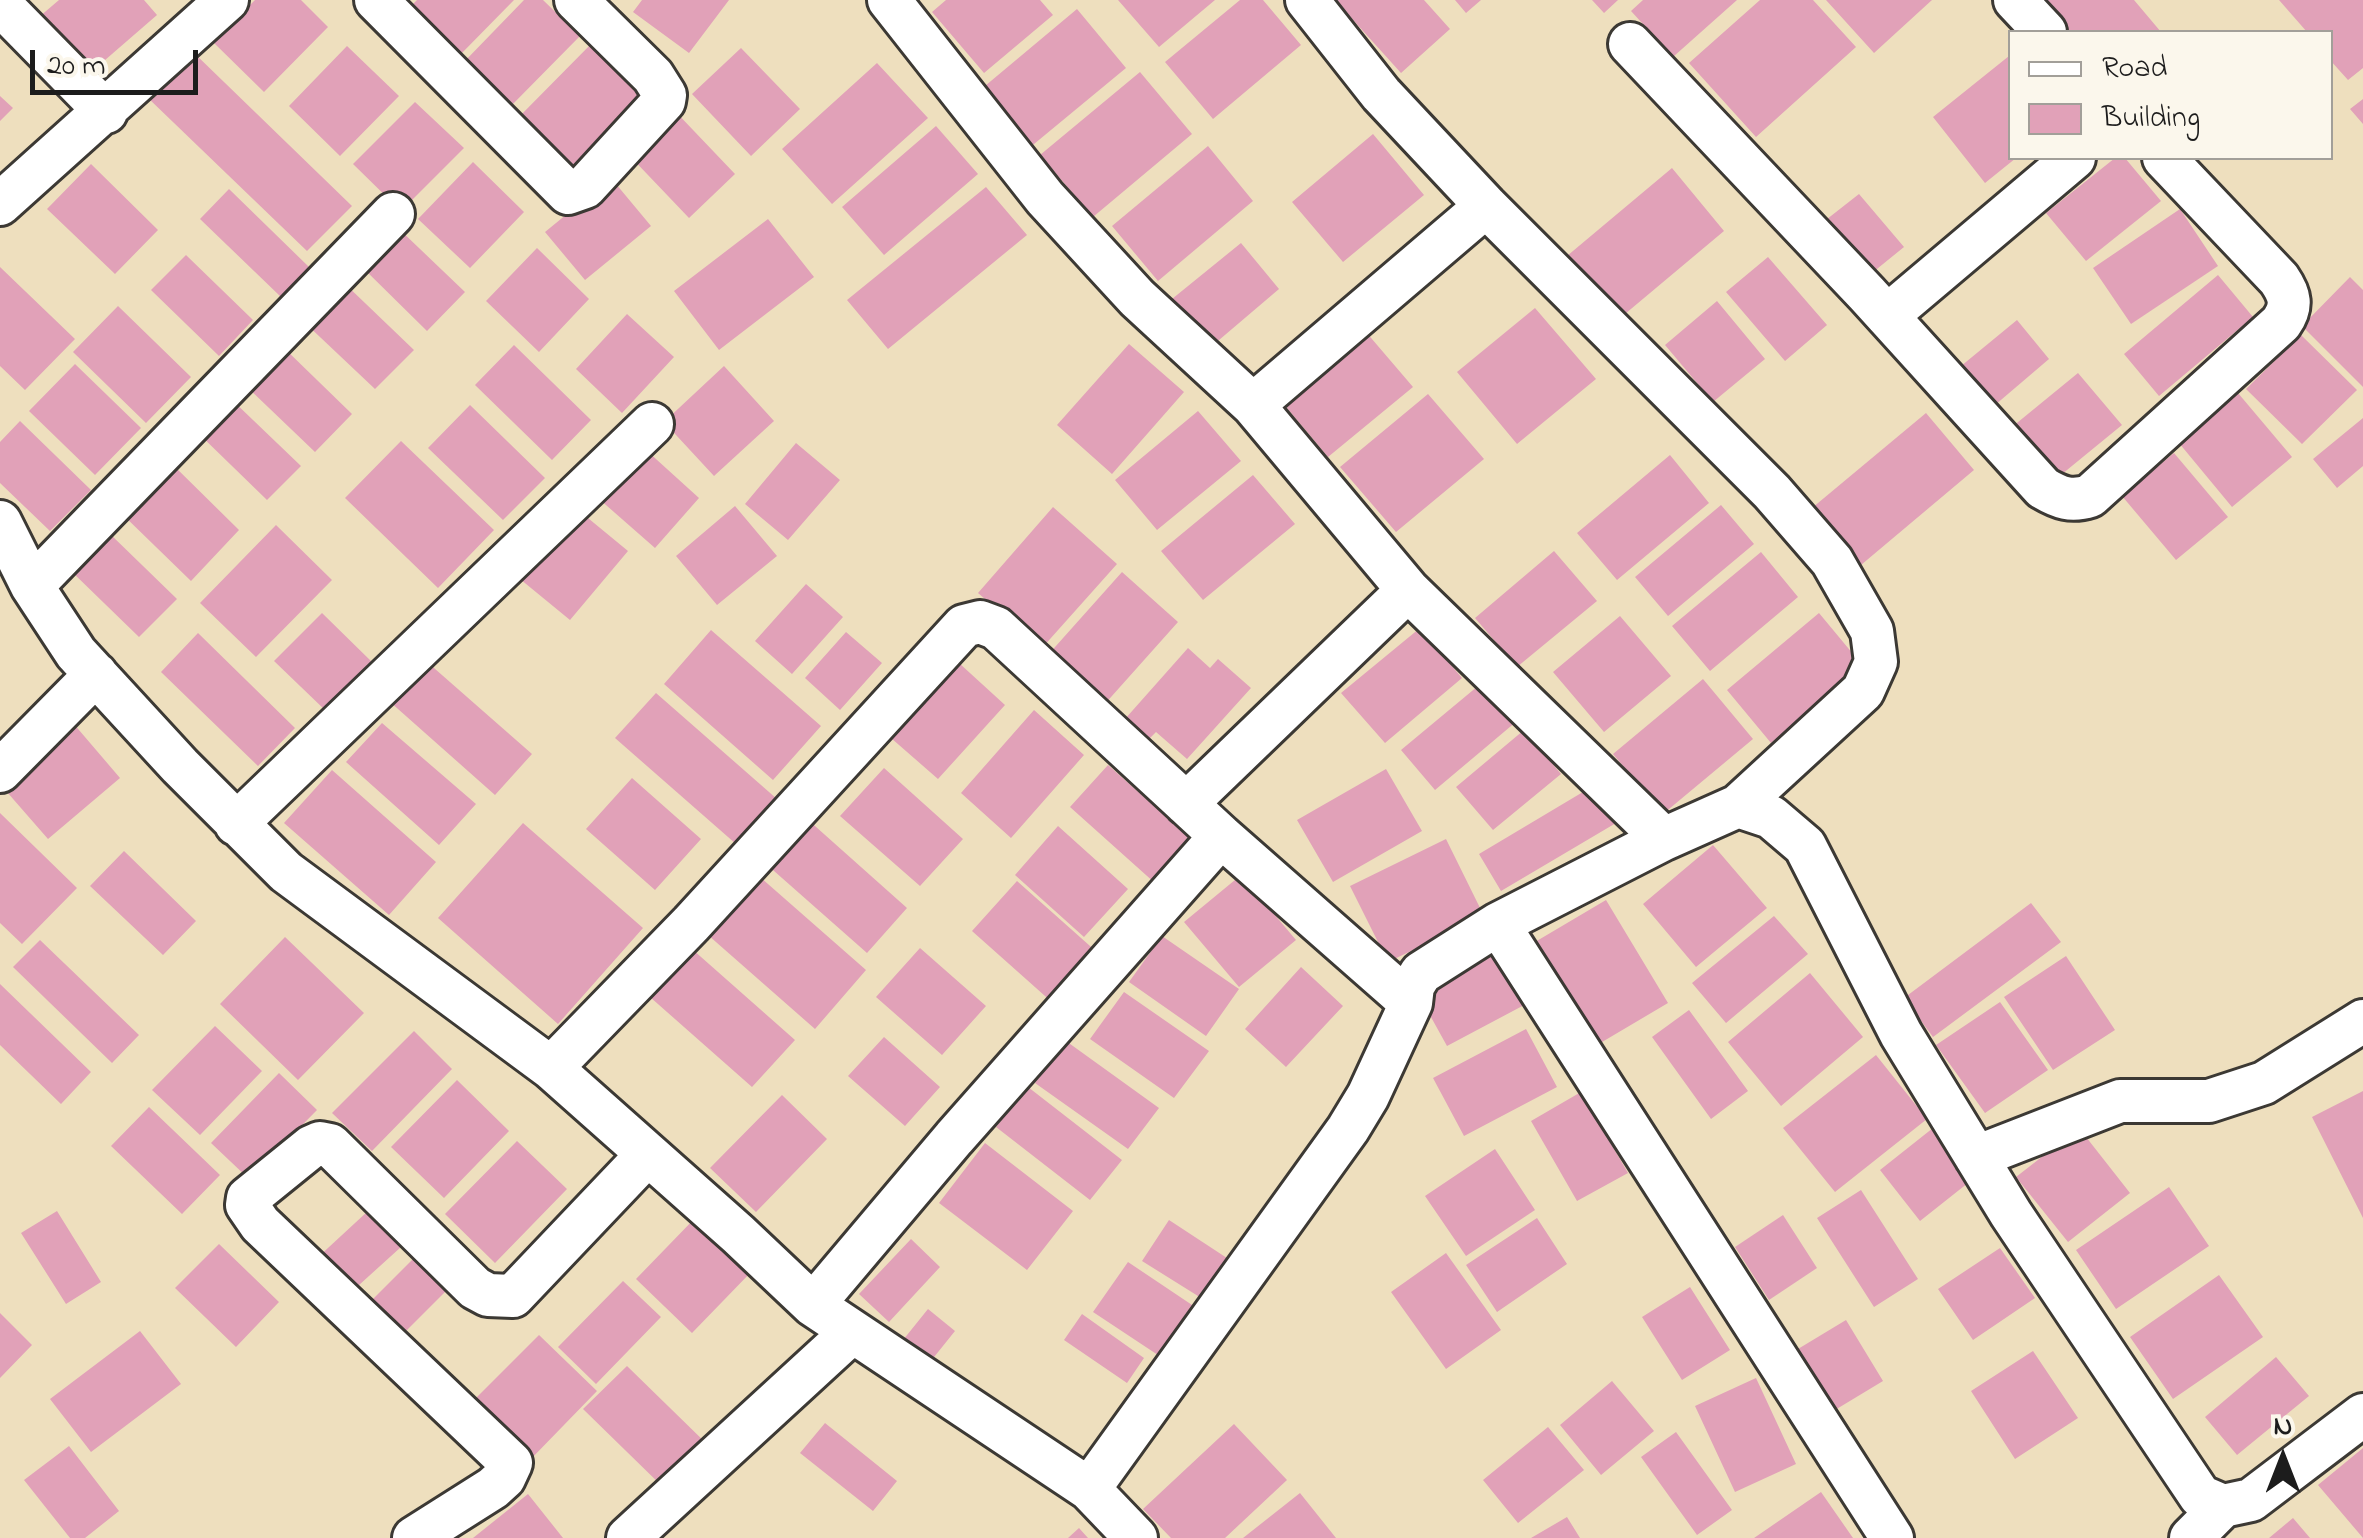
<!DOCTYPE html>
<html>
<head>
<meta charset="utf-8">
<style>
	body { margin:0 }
	#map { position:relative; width:2363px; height:1538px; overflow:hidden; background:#eedfbe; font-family:"Indie Flower",sans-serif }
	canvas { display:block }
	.legend { position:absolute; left:2008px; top:30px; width:325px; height:130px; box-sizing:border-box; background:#fbf7ec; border:2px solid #a29f99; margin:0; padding:12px 18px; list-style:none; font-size:30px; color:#1c1c1c }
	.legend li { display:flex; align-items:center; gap:20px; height:50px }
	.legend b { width:50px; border:2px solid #a29f99 }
	.north { position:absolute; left:2233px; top:1408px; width:100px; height:100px; -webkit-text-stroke:8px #fbf7ec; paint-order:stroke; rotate:0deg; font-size:28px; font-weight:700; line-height:40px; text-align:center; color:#1c1c1c }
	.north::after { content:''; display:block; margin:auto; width:35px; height:45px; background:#1c1c1c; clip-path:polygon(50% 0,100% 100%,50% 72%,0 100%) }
	.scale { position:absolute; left:30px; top:50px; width:168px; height:45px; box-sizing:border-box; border:5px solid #1c1c1c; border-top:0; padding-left:12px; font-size:30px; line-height:35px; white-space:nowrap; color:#1c1c1c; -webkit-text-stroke:8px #fbf7ec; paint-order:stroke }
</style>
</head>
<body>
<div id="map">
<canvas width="2363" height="1538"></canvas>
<ul class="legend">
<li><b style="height:12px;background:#fff"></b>Road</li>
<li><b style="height:28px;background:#e1a1b8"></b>Building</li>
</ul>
<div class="north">N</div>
<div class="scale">20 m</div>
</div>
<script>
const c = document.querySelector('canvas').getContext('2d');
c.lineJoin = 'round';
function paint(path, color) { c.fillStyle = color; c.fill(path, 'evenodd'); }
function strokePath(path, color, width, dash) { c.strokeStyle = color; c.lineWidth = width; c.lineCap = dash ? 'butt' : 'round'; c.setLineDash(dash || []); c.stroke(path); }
const building = new Path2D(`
	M59 0H144L157 15 82 80 32 23Z
	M255 0H301L328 27 264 92 213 42Z
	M417 0H514L460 55 410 7Z
	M524 0H543L580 36 509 108 463 63Z
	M642 0H729L689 53 633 12Z
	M946 0H1040L1053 15 984 73 932 12Z
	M1118 0H1215L1159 47Z
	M1240 0H1263L1301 45 1213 119 1165 62Z
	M1335 0H1424L1450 29 1401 73Z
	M1455 0H1481L1466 13Z
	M1592 0H1618L1604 13Z
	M1643 0H1737L1673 57 1631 11Z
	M1760 0H1813L1856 47 1756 137 1689 63Z
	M1826 0H1932L1874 53Z
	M2041 0H2134L2161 32H2061Z
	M2279 0H2363V68L2348 80 2330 60V32H2307Z
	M1077 9 1126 68 1028 149 979 91Z
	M595 40 651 93 569 176 514 122Z
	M347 46 399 96 340 156 289 106Z
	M741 48 800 109 751 156 692 94Z
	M192 51 352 206 307 251 147 97Z
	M2009 56 2010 158H2016L1985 183 1933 117Z
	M877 63 928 118 832 204 782 149Z
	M1140 72 1192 134 1093 217 1040 155Z
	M0 96 13 108 0 121Z
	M2363 99V124L2350 109Z
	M415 102 464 148 401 211 353 164Z
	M673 109 735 174 689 218 627 153Z
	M936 126 978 174 884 255 842 207Z
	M1373 134 1424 195 1343 262 1292 202Z
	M1208 146 1253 201 1158 281 1112 226Z
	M2115 158H2125L2161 201 2086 261 2046 213Z
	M473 162 524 212 470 268 418 219Z
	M91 164 158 230 115 274 47 209Z
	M1672 168 1724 231 1619 319 1567 256Z
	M611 178 651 226 585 280 545 232Z
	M986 187 1027 235 888 349 847 300Z
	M229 189 309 267 281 297 200 219Z
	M1859 194 1904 247 1867 277 1822 223Z
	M2180 209 2218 266 2131 324 2093 268Z
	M768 219 814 277 719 350 674 291Z
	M397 227 465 292 427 331 360 265Z
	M1241 243 1279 289 1212 346 1172 299Z
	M537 248 589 299 539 352 486 301Z
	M186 255 253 320 219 356 151 290Z
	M1768 257 1827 325 1785 361 1726 292Z
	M0 267 75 339 25 390 0 366Z
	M2218 275 2253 317 2159 396 2124 354Z
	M2350 277 2363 290V387L2302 326Z
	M341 280 414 350 375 389 302 320Z
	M1717 301 1765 359 1713 402 1665 345Z
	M118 306 191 377 146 423 73 352Z
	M1535 308 1596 379 1517 444 1457 372Z
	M627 314 674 357 622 413 576 369Z
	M2017 320 2049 359 1988 411 1955 371Z
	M1360 325 1413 387 1328 457 1276 395Z
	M2301 335 2357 390 2302 444 2246 389Z
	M1129 344 1184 392 1112 474 1057 425Z
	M514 345 591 420 552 460 475 385Z
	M282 346 352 414 315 452 245 385Z
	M75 364 141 428 95 475 29 411Z
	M724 366 774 421 714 476 664 422Z
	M2078 373 2122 425 2056 479 2012 427Z
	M2238 393 2292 457 2232 507 2179 443Z
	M1428 394 1484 459 1396 532 1340 467Z
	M229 397 301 466 267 500 196 431Z
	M470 405 545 478 503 520 428 448Z
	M1198 411 1241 461 1157 530 1115 480Z
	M1926 413 1974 470 1861 565 1812 508Z
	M2363 418V466L2337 488 2313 459Z
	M20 421 91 490 50 531 0 483V442Z
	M635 440 699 498 655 548 590 491Z
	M401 441 494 530 438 588 345 498Z
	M796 443 840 480 788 540 745 504Z
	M2174 453 2228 517 2176 560 2122 496Z
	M1670 455 1709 503 1617 580 1577 533Z
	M169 461 239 530 191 581 119 511Z
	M1253 475 1295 524 1203 600 1161 551Z
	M1721 505 1754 544 1668 616 1635 577Z
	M735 506 777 556 717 605 676 556Z
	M1053 507 1117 564 1042 648 978 593Z
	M577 509 628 551 570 620 520 579Z
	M276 525 332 580 256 657 200 603Z
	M108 532 177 599 139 637 70 570Z
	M1554 551 1597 601 1517 667 1475 618Z
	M1761 552 1798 597 1710 671 1672 626Z
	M1122 572 1178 622 1103 706 1047 656Z
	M806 584 843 617 792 674 755 641Z
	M322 613 373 663 326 711 274 661Z
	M1819 613 1863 666 1771 743 1727 690Z
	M1620 616 1671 676 1604 732 1553 672Z
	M1420 628 1462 678 1385 743 1341 693Z
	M711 630 821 726 773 780 664 684Z
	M846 632 882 663 840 710 805 678Z
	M198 633 295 728 258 766 161 672Z
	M1188 648 1210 668 1218 659 1251 688 1187 759 1156 732 1149 739 1125 719Z
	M426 661 532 754 495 795 389 701Z
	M959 663 1005 705 938 779 891 738Z
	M1703 679 1753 739 1663 814 1613 754Z
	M1484 681 1517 721 1435 790 1401 750Z
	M656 693 777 799 736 844 615 738Z
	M1034 710 1084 755 1011 838 961 793Z
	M73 723 120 778 48 839 0 784Z
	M382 723 476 804 439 845 346 762Z
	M1524 730 1561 774 1493 830 1456 787Z
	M1108 765 1194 841 1156 884 1070 807Z
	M884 768 963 839 920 886 840 816Z
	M1386 769 1422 831 1333 882 1297 820Z
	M332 770 436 862 389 915 284 823Z
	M632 778 701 839 655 890 586 829Z
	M1593 786 1616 823 1501 891 1479 854Z
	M0 813 77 888 22 944 0 923Z
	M806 818 907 908 867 953 765 863Z
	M523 823 643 928 558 1024 438 918Z
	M1058 826 1128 889 1084 937 1015 875Z
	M1446 839 1484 916 1388 962 1350 886Z
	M1713 845 1767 908 1696 967 1643 904Z
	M124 851 196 921 163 955 90 886Z
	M1241 875 1296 940 1239 987 1184 922Z
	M760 877 866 970 815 1029 708 935Z
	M1017 881 1099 954 1054 1004 972 931Z
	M1606 900 1668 1003 1597 1045 1535 942Z
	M2031 903 2061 942 1933 1037 1904 998Z
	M1774 916 1808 954 1726 1023 1692 983Z
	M1162 936 1239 989 1206 1036 1129 982Z
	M285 937 364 1013 298 1080 220 1004Z
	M40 940 139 1035 112 1063 13 967Z
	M1496 945 1528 1003 1447 1046 1416 990Z
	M920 948 986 1006 942 1055 876 997Z
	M692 949 795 1040 752 1087 650 997Z
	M2066 956 2115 1030 2053 1070 2004 997Z
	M1301 967 1343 1006 1286 1067 1245 1029Z
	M1810 973 1863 1037 1781 1106 1728 1042Z
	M0 984 91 1072 61 1104 0 1045Z
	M1124 992 1209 1051 1174 1098 1090 1039Z
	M2000 1002 2048 1070 1985 1113 1936 1045Z
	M1689 1010 1748 1091 1711 1119 1652 1037Z
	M215 1026 262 1071 200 1135 152 1090Z
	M1526 1029 1557 1087 1464 1136 1433 1078Z
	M414 1031 452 1069 372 1151 332 1113Z
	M884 1037 940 1087 905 1126 848 1076Z
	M1066 1041 1159 1108 1128 1149 1035 1083Z
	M1876 1055 1927 1119 1835 1192 1783 1128Z
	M279 1073 317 1110 249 1179 211 1143Z
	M457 1080 509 1131 444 1198 391 1147Z
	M1028 1087 1122 1160 1090 1200 996 1127Z
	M2363 1091V1218L2312 1117Z
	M1581 1092 1628 1173 1577 1201 1531 1121Z
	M782 1095 827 1139 756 1212 710 1168Z
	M149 1107 220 1175 182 1214 111 1146Z
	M1933 1128 1973 1179 1920 1221 1880 1170Z
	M2079 1128 2130 1193 2068 1242 2016 1177Z
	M517 1141 567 1189 495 1263 445 1214Z
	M985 1143 1073 1211 1027 1270 939 1203Z
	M1495 1149 1535 1210 1466 1256 1425 1196Z
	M2169 1187 2209 1246 2116 1309 2076 1250Z
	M1861 1190 1918 1279 1874 1307 1817 1218Z
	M57 1211 101 1282 66 1304 21 1233Z
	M368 1211 401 1247 348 1295 315 1260Z
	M1783 1215 1817 1268 1769 1300 1735 1247Z
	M697 1216 753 1270 692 1333 636 1279Z
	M1537 1218 1567 1264 1497 1312 1466 1265Z
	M1169 1220 1233 1262 1206 1301 1142 1261Z
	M911 1239 940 1267 889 1322 859 1294Z
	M219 1244 279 1302 236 1347 175 1288Z
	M2000 1248 2035 1298 1973 1340 1938 1289Z
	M1446 1253 1501 1330 1446 1369 1391 1292Z
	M414 1258 447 1290 395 1342 362 1310Z
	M1128 1262 1204 1313 1170 1363 1093 1312Z
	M2219 1275 2263 1337 2173 1399 2130 1337Z
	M623 1281 661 1317 596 1384 558 1347Z
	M1690 1287 1730 1350 1682 1380 1642 1317Z
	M928 1309 955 1331 922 1372 895 1350Z
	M0 1313 32 1345 0 1378Z
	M1082 1314 1144 1358 1127 1383 1064 1340Z
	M1846 1320 1883 1381 1830 1413 1793 1352Z
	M140 1331 181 1384 91 1452 50 1399Z
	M539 1335 597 1391 529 1461 470 1404Z
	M2033 1351 2078 1418 2015 1459 1971 1391Z
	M2276 1357 2309 1396 2237 1455 2205 1417Z
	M627 1366 710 1447 667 1491 583 1409Z
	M1756 1378 1796 1464 1735 1492 1695 1406Z
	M1612 1381 1654 1431 1601 1475 1560 1425Z
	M825 1423 897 1481 873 1511 800 1453Z
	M1234 1424 1287 1480 1225 1538H1171L1143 1509Z
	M1548 1427 1584 1470 1518 1523 1483 1480Z
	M1676 1432 1732 1510 1697 1535 1641 1457Z
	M69 1446 119 1511 85 1538H70L24 1480Z
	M2363 1448V1538L2318 1485Z
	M1821 1492 1853 1538H1754Z
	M1300 1493 1336 1538H1243Z
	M528 1494 563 1538H473Z
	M1567 1517 1580 1538H1531Z
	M2293 1518 2310 1538H2269Z
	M1079 1528 1088 1538H1068Z`);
const street = new Path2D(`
	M376 0 568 193 585 187 664 101 665 95 653 76 576 0
	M889 0 1045 198 1137 298 1253 405 1408 590
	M1307 0 1381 94 1486 206 1772 492 1832 561 1872 631 1876 662 1863 691 1738 806
	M2015 0 2045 32
	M0 4 106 112
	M1630 44 1867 294 2043 488C2060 498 2071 502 2090 496L2281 323C2293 306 2290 295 2279 279L2164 158
	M0 204 227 0
	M1887 316 2074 158
	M1253 405 1486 206
	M0 522 32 586 76 653 180 766 286 872 551 1068 738 1234 813 1305 1089 1489 1136 1538
	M32 586 393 214
	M0 771 96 674
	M1186 804 1408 590 1664 839 1738 806 1771 817 1805 846 1901 1034 2011 1214 2200 1496 2223 1506 2251 1500 2363 1415
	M236 824 652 424
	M1498 924 1892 1538
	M551 1068 691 924 964 626 980 622 996 628 1221 836 1411 1003
	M1976 1157 2120 1101H2209L2264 1083 2363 1021
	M813 1305 954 1138 1221 836
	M1089 1489 1348 1129 1368 1096 1411 1003 1413 986 1421 973 1498 924 1664 839
	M414 1538 493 1488 504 1478 511 1463 260 1224 247 1205 248 1198 311 1147 320 1143 330 1145 475 1288 488 1295 513 1296 647 1155
	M628 1538 852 1332
	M2191 1538 2223 1506`);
paint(building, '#e1a1b8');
strokePath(street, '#3c3934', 48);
strokePath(street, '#fff', 42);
</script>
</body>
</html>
